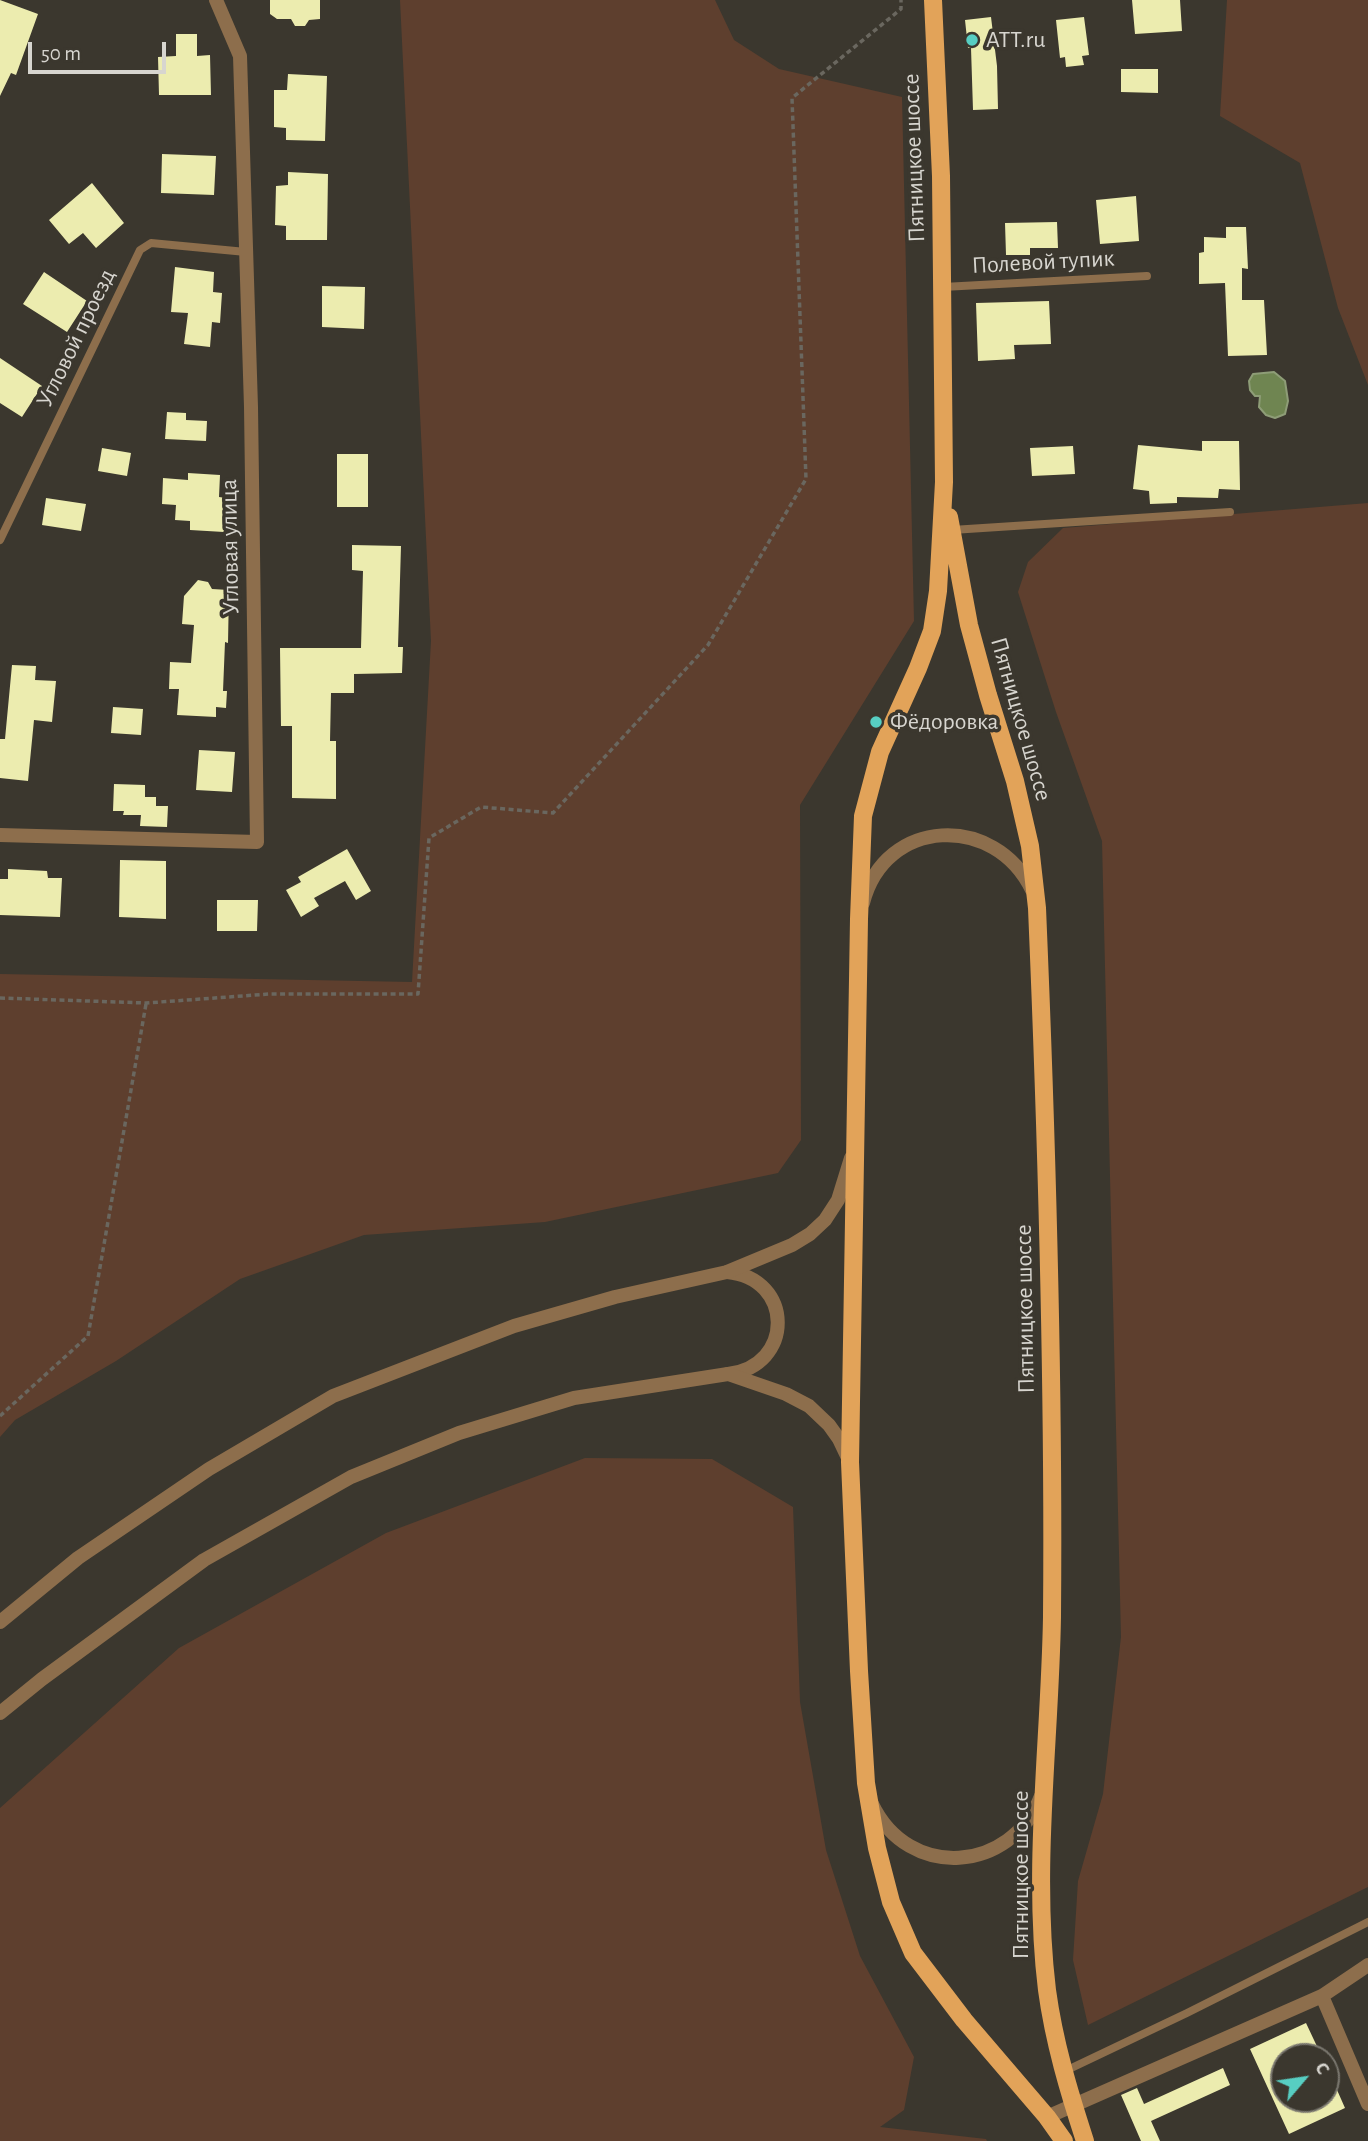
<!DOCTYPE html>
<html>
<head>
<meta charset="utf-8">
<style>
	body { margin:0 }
	#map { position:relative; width:1368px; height:2141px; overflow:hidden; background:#3b372e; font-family:"Alegreya Sans",sans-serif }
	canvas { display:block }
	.north { position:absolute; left:1270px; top:2043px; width:70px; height:70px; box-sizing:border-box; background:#3b372e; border:2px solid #79766e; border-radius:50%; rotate:61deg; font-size:19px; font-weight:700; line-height:28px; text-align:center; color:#d7d5cf }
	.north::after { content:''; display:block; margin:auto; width:24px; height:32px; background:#57cec2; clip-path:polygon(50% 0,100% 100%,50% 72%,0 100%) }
	.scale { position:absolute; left:28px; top:42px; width:138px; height:32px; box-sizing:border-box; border:4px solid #d7d5cf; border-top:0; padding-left:9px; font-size:21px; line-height:24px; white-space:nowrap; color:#d7d5cf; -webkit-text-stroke:5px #3b372e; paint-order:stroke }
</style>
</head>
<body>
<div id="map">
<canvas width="1368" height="2141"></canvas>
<div class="north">С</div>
<div class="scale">50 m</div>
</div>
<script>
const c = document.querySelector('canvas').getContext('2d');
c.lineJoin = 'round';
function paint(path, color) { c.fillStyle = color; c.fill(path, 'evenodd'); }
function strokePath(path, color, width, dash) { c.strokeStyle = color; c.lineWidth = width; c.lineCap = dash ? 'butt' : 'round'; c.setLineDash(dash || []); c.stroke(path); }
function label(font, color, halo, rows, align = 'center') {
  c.font = font + ' "Alegreya Sans",sans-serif'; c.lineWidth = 7; c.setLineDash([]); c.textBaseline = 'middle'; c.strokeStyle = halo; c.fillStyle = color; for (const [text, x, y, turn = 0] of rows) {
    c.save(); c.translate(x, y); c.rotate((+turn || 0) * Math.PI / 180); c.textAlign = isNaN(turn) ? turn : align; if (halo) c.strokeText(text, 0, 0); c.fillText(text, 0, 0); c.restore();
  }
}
const green = new Path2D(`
	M400 0H715L734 40 779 69 902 97 914 621 800 805 801 1140 778 1173 545 1222 364 1235 240 1279 116 1361 15 1420 0 1437V974L412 982 431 641Z
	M1227 0H1368V385L1338 308 1300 163 1220 116Z
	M1368 503V1887L1088 2025 1073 1960 1078 1881 1103 1794 1121 1637 1102 841 1056 712 1018 592 1028 562 1063 528Z
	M585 1458 712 1459 793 1507 800 1702 826 1850 860 1956 914 2057 904 2110 880 2127 986 2139 987 2141H0V1808L179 1648 386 1533Z`);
const water = new Path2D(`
	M1274 372 1285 381 1288 401 1285 414 1275 418 1266 415 1259 407 1260 396H1255L1250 390 1249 381 1253 374Z`);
const building = new Path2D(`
	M0 0 38 14 16 75 11 73 0 96Z
	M270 0H320V19L309 20 305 26H295L291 19H277L270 14Z
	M1132 0H1180L1182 31 1135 34Z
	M991 17 997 66 998 109 973 110 971 48H968L965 20Z
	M1084 17 1089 55 1082 56 1084 65 1066 67 1065 57 1060 58 1056 20Z
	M176 34H197V56L210 55 211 95H159L158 57 176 56Z
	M1121 69H1158V93L1121 92Z
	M288 74 327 76 325 141 286 140V128L274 127V90H287Z
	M162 154 216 156 214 195 161 193Z
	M288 172 328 174 327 240H286V226L275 225 276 186 288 185Z
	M92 183 124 223 96 248 83 233 69 244 49 220Z
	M1136 196 1139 241 1100 244 1096 200Z
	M1057 222 1058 248H1030V255H1006L1005 223Z
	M1226 227H1246L1248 269 1242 268V300H1264L1267 355 1228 356 1225 283 1199 284V253L1204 252V237L1226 238Z
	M175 267 214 272 213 292 222 293 220 323 212 322 210 347 184 344 188 313 171 312Z
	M44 272 87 301 67 332 23 304Z
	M322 286 365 287 364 329 322 327Z
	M1049 301 1051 344 1014 345 1015 359 978 361 976 303Z
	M0 358 42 386 22 417 0 403Z
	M167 412 186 413V420L207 421 206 441 165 439Z
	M1202 441H1239L1240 490 1219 489 1218 498 1177 497V503L1150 504 1149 491 1133 489 1138 445 1202 451Z
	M1073 446 1075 474 1032 476 1030 448Z
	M102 448 131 453 127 476 98 471Z
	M337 454H368V507H337Z
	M188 473 220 475 219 497 226 498 224 532 190 530V521L175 520 176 505 162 504 163 478 188 480Z
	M46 498 86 504 81 531 42 525Z
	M352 545 401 546 398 647H403L402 673 354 674V693H331L330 741H336V799L292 798V726H281L280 648H361L363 571 352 570Z
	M198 580 208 582 212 589 229 590 228 643 225 642 223 691H227L226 708 216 707V717L177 715 179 689H169L170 662 191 663 194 625 182 624 184 596Z
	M12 665 36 666 35 680 56 681 52 722 34 720 28 781 0 778V739H5Z
	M113 707 143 709 141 735 111 733Z
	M199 750 235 752 232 792 196 790Z
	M114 784 145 785V797H156V806H168L167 827 140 826 141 815H123L124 811H113Z
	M347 849 371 891 356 900 345 881 314 898 319 906 301 917 286 890 301 882 298 877Z
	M120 860 166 861V919L119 917Z
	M8 869 47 871 48 878H62L60 917 0 915V879H8Z
	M217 900H258L257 931H217Z
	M1306 2023 1322 2057H1284V2099H1326V2065L1345 2108 1289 2134 1250 2049Z
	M1223 2068 1230 2085 1151 2121 1160 2141H1141L1121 2095 1137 2088 1144 2104Z`);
const path = new Path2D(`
	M0 998 146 1003 269 994H418L429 838 481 807 553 813 708 645 806 479 792 98 901 9V0
	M0 1416 88 1336 146 1004`);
const service = new Path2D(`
	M943 287 1147 276
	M952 530 1230 512
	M0 540 140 250 151 243 246 252
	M1063 2072 1187 2013 1368 1922`);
const minor = new Path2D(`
	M0 835 257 842 251 407 240 56 216 0
	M727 1272C794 1278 795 1366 728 1374
	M1322 1996 1368 2104
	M1047 2117 1322 1996 1368 1965`);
const tertiary = new Path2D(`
	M863 903C885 817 995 813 1032 890
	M0 1622 78 1558 209 1469 333 1396 514 1326 615 1297 727 1272 792 1245 810 1234 825 1220 838 1200 851 1158
	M0 1713 42 1679 204 1560 351 1477 459 1433 574 1398 728 1374 786 1394 809 1406 829 1425 839 1439 849 1460
	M872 1804C909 1881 1011 1873 1041 1796`);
const primary = new Path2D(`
	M933 0 941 176 944 482 938 591 932 631 918 668 880 752 863 816 859 919 850 1462 859 1671 866 1783 877 1848 891 1902 913 1953 964 2020 1047 2117 1064 2141
	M949 517 969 625 988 695 1015 781 1030 846 1037 908C1047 1144 1054 1381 1052 1617 1050 1740 1032 1868 1047 1990 1054 2042 1069 2092 1085 2141`);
const markers = [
	[972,40,7,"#57cec2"],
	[876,722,7,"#57cec2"]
];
const poiNames = [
	["ATT.ru",986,40],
	["Фёдоровка",890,722]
];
const streetNames = [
	["Пятницкое шоссе",914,158,-92],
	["Полевой тупик",1043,262,-3],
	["Угловой проезд",76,338,-64],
	["Угловая улица",230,547,-91],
	["Пятницкое шоссе",1021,719,74],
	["Пятницкое шоссе",1025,1309,-91],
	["Пятницкое шоссе",1021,1875,-90]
];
paint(green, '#5e3f2e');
paint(water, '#6f8551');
strokePath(water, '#8e9d77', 2);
paint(building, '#ececaf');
strokePath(path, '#6a675f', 3.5, [5, 3.5]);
strokePath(service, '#8d6e4c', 8);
strokePath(minor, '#8d6e4c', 14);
strokePath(tertiary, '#8d6e4c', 14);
strokePath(primary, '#e2a359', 18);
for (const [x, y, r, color] of markers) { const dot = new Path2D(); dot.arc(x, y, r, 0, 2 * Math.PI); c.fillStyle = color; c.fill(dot); strokePath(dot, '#3b372e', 2.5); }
label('24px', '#d7d5cf', '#3b372e', poiNames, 'left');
label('24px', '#d7d5cf', '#3b372e', streetNames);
</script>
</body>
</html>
